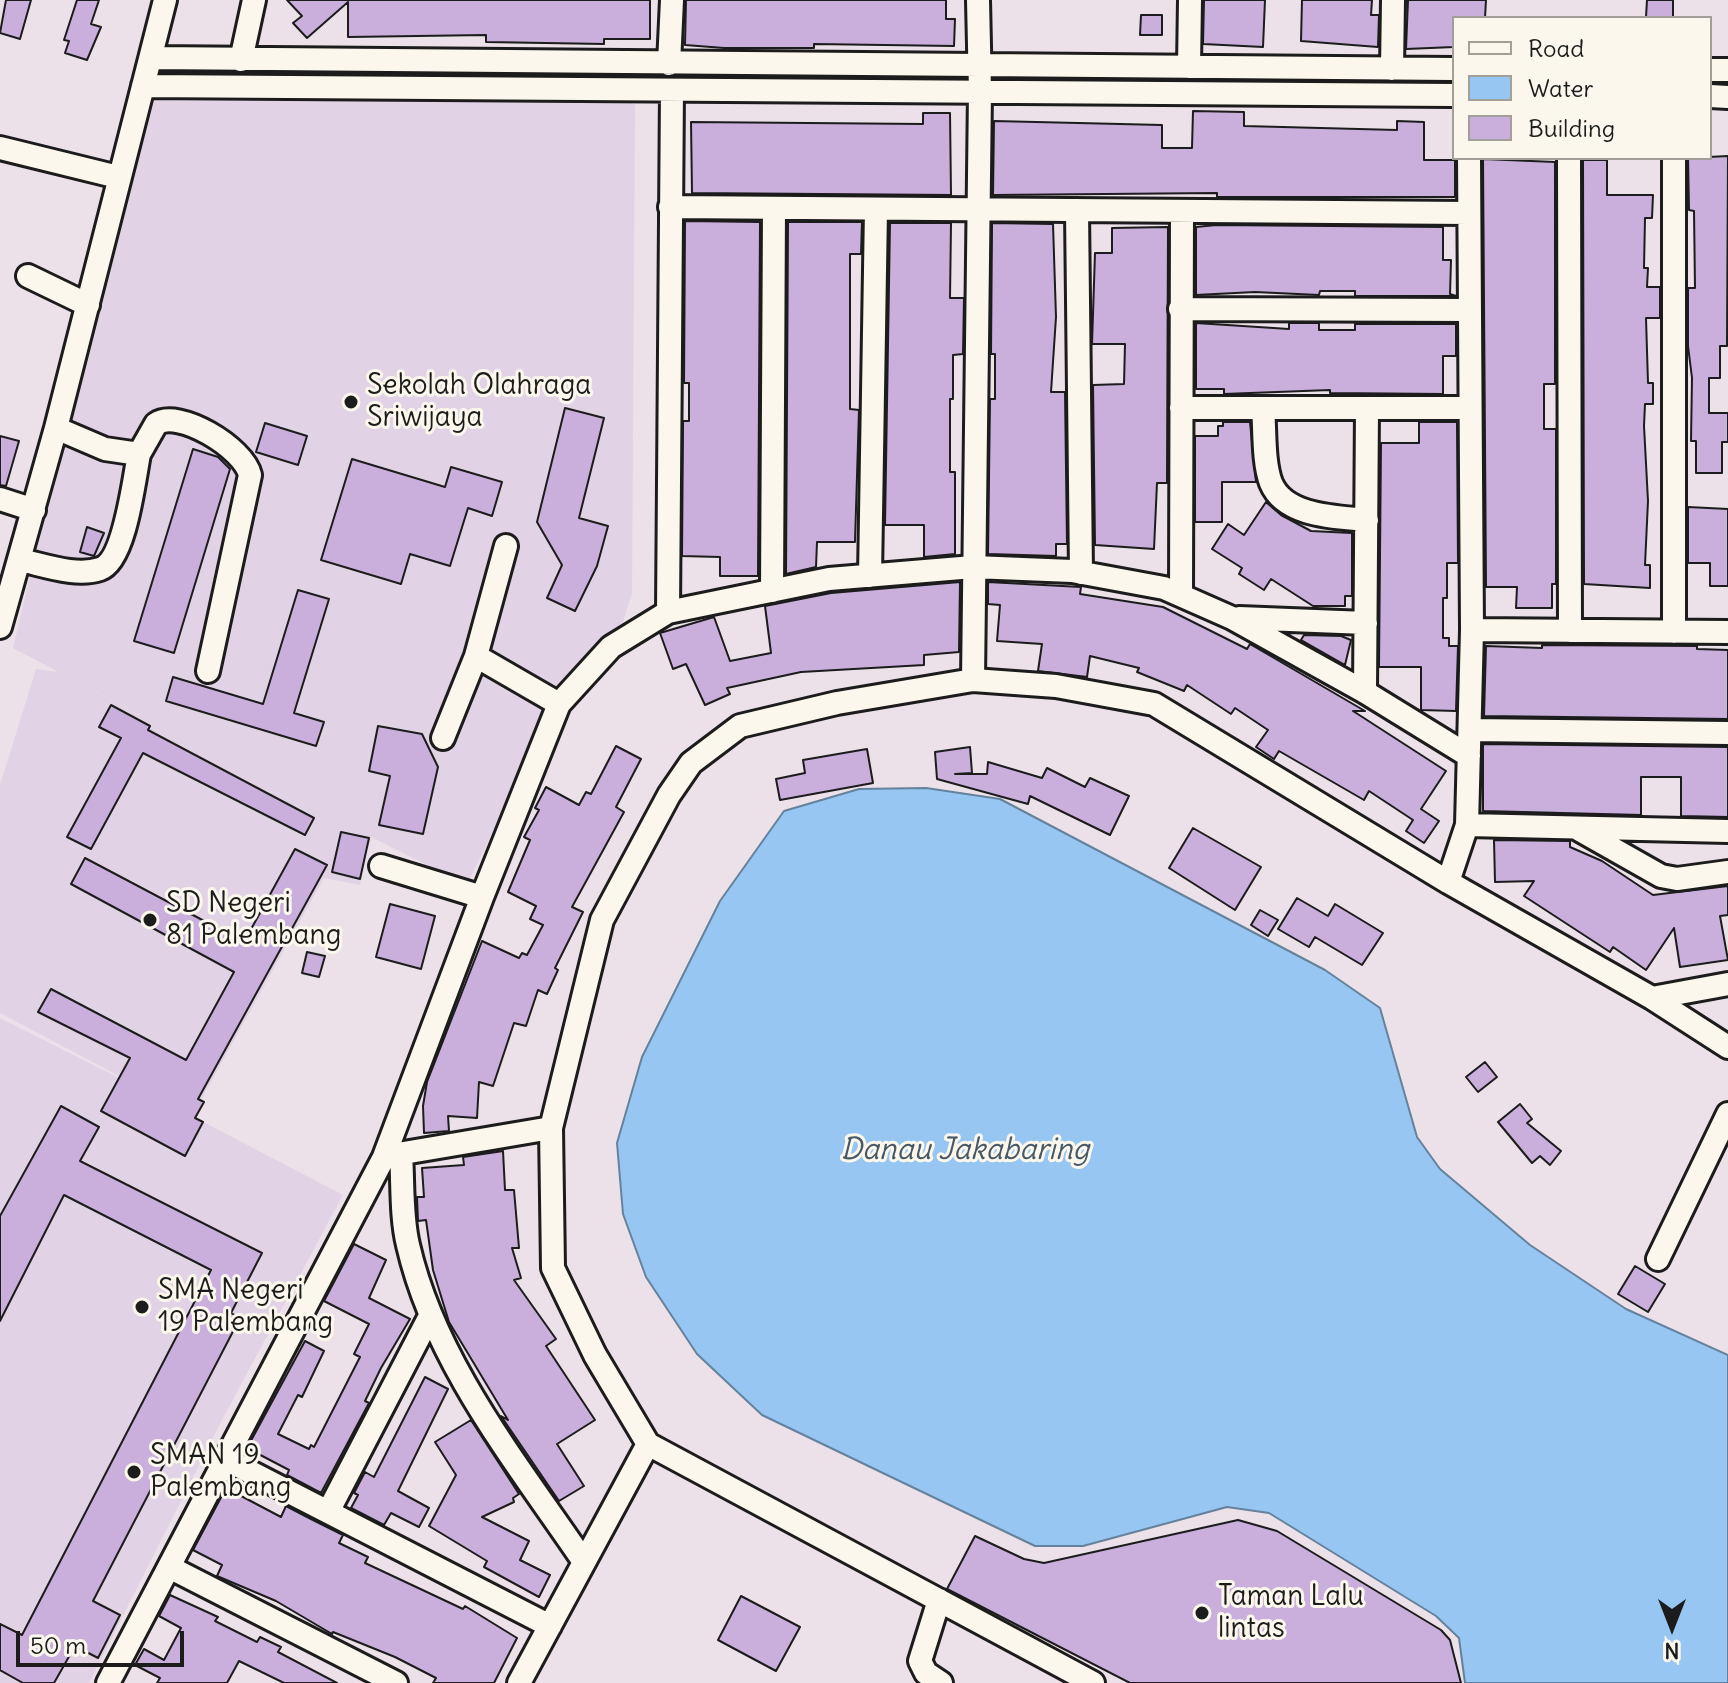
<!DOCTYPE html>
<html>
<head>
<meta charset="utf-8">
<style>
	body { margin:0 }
	#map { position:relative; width:1728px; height:1683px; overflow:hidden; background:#ece1e8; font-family:Delius,sans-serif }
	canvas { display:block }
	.legend { position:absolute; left:1452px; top:16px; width:260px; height:144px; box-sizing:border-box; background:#fbf7ec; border:2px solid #a29f99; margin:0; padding:10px 14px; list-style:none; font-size:24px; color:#1c1c1c }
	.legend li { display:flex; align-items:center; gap:16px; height:40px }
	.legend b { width:40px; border:2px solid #a29f99 }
	.north { position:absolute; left:1632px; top:1587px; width:80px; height:80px; -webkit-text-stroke:6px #fbf7ec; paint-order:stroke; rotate:180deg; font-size:22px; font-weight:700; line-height:32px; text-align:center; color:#1c1c1c }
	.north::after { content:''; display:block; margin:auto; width:28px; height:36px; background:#1c1c1c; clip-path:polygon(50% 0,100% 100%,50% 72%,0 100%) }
	.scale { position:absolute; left:16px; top:1631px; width:168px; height:36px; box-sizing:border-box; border:4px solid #1c1c1c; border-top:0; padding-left:10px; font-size:24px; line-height:28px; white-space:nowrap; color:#1c1c1c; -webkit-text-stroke:6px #fbf7ec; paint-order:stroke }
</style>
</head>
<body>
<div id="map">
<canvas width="1728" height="1683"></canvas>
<ul class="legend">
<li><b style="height:10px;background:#fbf7ec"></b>Road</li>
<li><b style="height:22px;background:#96c6f1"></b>Water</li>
<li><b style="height:22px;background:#caafdd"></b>Building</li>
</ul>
<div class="north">N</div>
<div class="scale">50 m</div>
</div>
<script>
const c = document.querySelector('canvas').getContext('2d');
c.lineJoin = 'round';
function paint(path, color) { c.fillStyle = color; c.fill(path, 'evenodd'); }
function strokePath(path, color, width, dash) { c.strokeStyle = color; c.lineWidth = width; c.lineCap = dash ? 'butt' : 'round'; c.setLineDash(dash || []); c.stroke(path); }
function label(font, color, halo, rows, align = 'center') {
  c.font = font + ' Delius,sans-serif'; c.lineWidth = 6; c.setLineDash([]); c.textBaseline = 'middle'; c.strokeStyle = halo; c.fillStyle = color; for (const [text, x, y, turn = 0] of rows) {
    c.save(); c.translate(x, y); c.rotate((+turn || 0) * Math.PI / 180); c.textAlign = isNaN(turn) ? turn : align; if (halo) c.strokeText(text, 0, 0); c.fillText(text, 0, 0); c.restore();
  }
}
const built = new Path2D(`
	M155 95 627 101 635 105 632 593 623 622 558 690 540 718 512 791 467 885 371 837 360 885 324 878 192 1116 343 1195 223 1418 89 1683H0V1018L185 1111 0 1013V785L36 669 59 672 369 836 13 648 123 182 149 99Z`);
const water = new Path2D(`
	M926 788 1000 799 1325 970 1380 1008 1417 1137 1440 1169 1530 1245 1626 1309 1728 1355V1683H1465L1459 1638 1436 1616 1269 1513 1227 1507 1083 1546H1035L762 1415 697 1354 646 1277 623 1214 617 1143 642 1057 720 901 784 811 859 789Z`);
const building = new Path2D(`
	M6 0H31L20 39 0 33Z
	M77 0H99L91 24 101 27 87 60 65 53 69 41 64 40Z
	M287 0H650V39H604V44L486 42V35L348 37V2L307 38 293 23 302 16Z
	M686 0H946V19H955L954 46 814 44V48H724L685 45Z
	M1204 0H1265L1263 47 1203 44Z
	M1302 0H1372L1371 15H1379L1378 47 1301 41Z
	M1408 0H1486L1485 18H1454V47L1406 49Z
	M1647 0H1673V17H1646Z
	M1141 15H1162V35H1140Z
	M1193 111 1244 112V126L1397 130V121L1424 122V160H1455V197H1217V193L993 195 994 121 1162 125V148H1192Z
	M923 113H950L951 195 692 193 691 122 923 124Z
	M1728 156 1727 346H1720V378H1709V413H1728V442H1722V473H1696V441H1691L1692 378 1688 346V288H1695L1694 211 1689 210 1688 158Z
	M1483 159 1555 162V384H1544V429H1556V584H1552V608H1516L1517 587H1486Z
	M1583 160H1607V195H1653L1652 218H1645L1644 268H1648L1647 287H1660V318H1646L1648 383H1653V404H1645L1644 426 1648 501 1645 565H1650V588L1584 584Z
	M685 221 760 222 758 576H720V557L682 556 683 421H689V383H684Z
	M788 222H862L861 254H850V409L859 410 855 542H817L816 567 786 574Z
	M890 223H951L950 298H964L963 354 953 355V399H950V472H955V554L924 557V525H885Z
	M992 223 1053 224 1056 317 1051 392H1065L1067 544H1056V556L988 554 990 399H995V354H991Z
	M1216 225 1443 227V260H1451L1450 294 1456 296H1355V291H1320L1319 295 1255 292 1196 295V227Z
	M1168 227 1167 483H1157L1154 549 1095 545 1093 385 1124 384 1125 344H1092L1095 253H1112V228Z
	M1196 323 1289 329V323H1319V330H1355V324H1456V356H1443V394L1330 393V390L1224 394V389H1196Z
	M565 408 604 418 579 518 608 526 597 566 575 611 547 598 562 565 537 522Z
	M1223 422H1250L1256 482H1222V522H1195V436H1218V426H1223Z
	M1419 422H1457L1458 563H1447V598H1443V638H1449V646H1458L1456 711 1421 710V667H1379L1381 443H1419Z
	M265 423 307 436 298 465 256 452Z
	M0 436 19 441 6 486 0 485Z
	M193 449 218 457 230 469 174 653 134 641Z
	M352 459 445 487 451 467 502 482 492 516 468 508 450 566 410 554 401 584 321 560Z
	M1266 502 1281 515 1311 531 1352 533V596H1345V606H1313L1271 579 1264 590 1239 574 1242 568 1212 549 1228 524 1244 535Z
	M1688 507 1728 509V586H1710V563H1688Z
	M87 527 104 533 94 556 80 552Z
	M960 582 959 652 924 655V665L801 672 727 688 730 694 705 705 686 664 673 669 660 633 714 617 730 661 771 653 765 606 831 593Z
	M988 582 1081 587 1080 594 1163 607 1247 649 1250 644 1365 711H1353L1446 771 1421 809 1439 821 1424 843 1406 831 1413 820 1369 791 1364 800 1279 751 1274 759 1256 747 1268 730 1235 708 1231 714 1187 685 1184 691 1137 672 1139 668 1090 656 1087 677 1038 671 1042 644 997 641 1000 605 988 604Z
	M298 590 329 599 294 713 324 722 316 746 166 701 173 677 263 704Z
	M1304 635 1341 636 1351 640 1345 665 1301 640Z
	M1542 645 1697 646V649L1728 650V719L1484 716 1486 646 1542 648Z
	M111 705 150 726 148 730 314 818 305 835 143 753 91 849 67 837 121 738 99 727Z
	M378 726 422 734 438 767 423 834 379 825 390 776 369 771Z
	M1483 744 1728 747V817L1681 816V777H1641V815L1483 811Z
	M616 746 641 759 616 807 624 812 572 907 583 912 555 968 558 970 547 994 538 990 526 1026 514 1023 493 1086 479 1082 477 1118 448 1116 449 1131 424 1133 423 1106 427 1082 482 941 519 958 522 953 527 955 543 925 530 919 536 906 508 892 530 840 524 837 539 810 535 808 546 787 579 805 586 792 591 794Z
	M970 747 972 773 955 774H987L988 762 1042 778 1047 768 1085 787 1090 778 1129 796 1110 835 1030 796 1028 804 937 779 935 752Z
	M867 749 873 783 780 800 776 779 805 773 803 760Z
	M1193 828 1261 867 1235 910 1169 868Z
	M341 832 369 838 360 879 332 872Z
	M1494 840 1570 841V847L1602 861 1653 895 1728 886V915L1720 916 1728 960 1680 967 1674 928 1646 970 1613 947 1610 952 1524 896 1534 881 1495 882Z
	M295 849 327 865 198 1099 204 1102 195 1118 203 1122 185 1156 101 1111 130 1058 38 1012 51 989 186 1060 234 972 71 884 85 858 244 942Z
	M1297 898 1328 916 1335 904 1383 933 1362 965 1315 937 1309 947 1278 929Z
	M390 904 435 916 421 969 376 957Z
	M1260 910 1278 920 1268 936 1251 925Z
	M307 952 325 956 319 977 302 973Z
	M1485 1062 1497 1077 1478 1092 1466 1077Z
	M1520 1104 1532 1119 1527 1123 1561 1151 1550 1165 1540 1156 1532 1163 1498 1122Z
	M61 1106 99 1127 80 1161 262 1253 231 1313 240 1318 93 1601 120 1615 98 1658 75 1646 54 1683H23L0 1670V1624L22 1635 211 1270 64 1195 0 1321V1216Z
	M503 1151 505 1190H514L519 1248H512L521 1278 514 1280 556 1339 546 1346 595 1420 557 1444 584 1486 559 1501 501 1416 508 1420 449 1322 433 1270 426 1220 418 1221 417 1197H424L422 1168 464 1165 463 1157Z
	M354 1244 386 1260 369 1298 410 1319 381 1368 365 1401 369 1403 321 1493 287 1475 289 1470 247 1448 305 1341 324 1351 302 1397 298 1395 278 1434 309 1449 311 1445 314 1447 360 1357 354 1354 369 1324 324 1301Z
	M1635 1266 1665 1284 1648 1312 1618 1294Z
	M425 1377 448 1389 398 1491 429 1508 419 1527 391 1513 384 1525 351 1508 358 1495 354 1493 365 1472 374 1477Z
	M471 1420 519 1494 513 1498 514 1502 482 1517 529 1541 520 1560 550 1575 539 1597 484 1567 487 1561 429 1526 456 1475 435 1442Z
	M226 1488 281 1517 286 1506 309 1518 343 1535 339 1543 368 1557 365 1563 463 1609 465 1606 517 1638 494 1683H433L436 1678 395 1657 333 1632 332 1634 276 1601 217 1576 222 1565 193 1550Z
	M1238 1520 1277 1531 1441 1630 1450 1640 1461 1683H1130L947 1589 975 1536 1024 1559 1044 1563Z
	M170 1595 218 1617 215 1621 257 1642 260 1637 281 1647 278 1652 337 1683H284L239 1661 227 1683H157L160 1678 135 1665 144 1649 164 1660 181 1628 159 1616Z
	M741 1596 800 1627 776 1671 718 1640Z`);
const minor = new Path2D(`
	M152 58 1454 69
	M241 60 254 0
	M669 64 672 0
	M1189 67 1190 0
	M1392 69 1393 0
	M1710 70H1728
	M143 86 1454 95
	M1710 96 1728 97
	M0 148 118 177
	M1569 158 1570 631
	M1674 158V632
	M670 207 1469 213
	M1077 210 1081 573
	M28 276 88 305
	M1180 309 1469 310
	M1181 408H1470
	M1263 408C1265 430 1263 462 1271 483 1285 517 1337 517 1367 520
	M56 428 105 449 139 454 156 424C178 408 244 448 250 475L208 671
	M0 499 34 510
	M20 560C44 565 76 577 100 569 125 561 134 479 139 454
	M870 576 876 209
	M772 591 774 208
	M1181 595 1182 211
	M668 612 672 90
	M1239 618 1366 623
	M0 627 56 428 165 0
	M1472 630 1728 632
	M476 656 506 546
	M973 680 980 91 978 0
	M1365 692 1367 408
	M1470 730 1728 733
	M443 738 476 656 559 704
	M1467 825 1728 831
	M1578 829 1661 876 1677 879 1728 872
	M381 866 482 897
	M1448 882 1467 825 1472 630 1469 158
	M1652 998 1728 984
	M401 1154C403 1183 401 1216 408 1245 435 1363 517 1463 584 1562
	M386 1156 551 1128
	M1658 1259 1728 1114
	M225 1459 550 1626
	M328 1512 430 1316
	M169 1567 396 1683
	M939 1600 920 1661 926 1673 941 1683
	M108 1683 384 1157 482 897 559 704 611 647 668 612 829 579 973 567 1072 571 1164 588 1232 618 1365 692 1469 756
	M519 1683 648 1444
	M1093 1683 648 1444 595 1355 553 1268 551 1128 602 920 669 795 691 763 740 726 837 703 973 680 1056 686 1154 704 1448 882 1652 998 1728 1047`);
const markers = [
	[351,402,8,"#1c1c1c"],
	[150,920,8,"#1c1c1c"],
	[142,1307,8,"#1c1c1c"],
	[134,1472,8,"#1c1c1c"],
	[1202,1613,8,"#1c1c1c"]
];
const poiNames = [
	["Sekolah Olahraga",367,386],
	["Sriwijaya",367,418],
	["SD Negeri",166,904],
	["81 Palembang",166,936],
	["SMA Negeri",158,1291],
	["19 Palembang",158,1323],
	["SMAN 19",150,1456],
	["Palembang",150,1488],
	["Taman Lalu",1218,1597],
	["lintas",1218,1629]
];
const waterNames = [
	["Danau Jakabaring",965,1150]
];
paint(built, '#e2d2e5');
paint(water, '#96c6f1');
strokePath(water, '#65829c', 2);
paint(building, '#caafdd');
strokePath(building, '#1c1c1c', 2);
strokePath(minor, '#1c1c1c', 28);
strokePath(minor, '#fbf7ec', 22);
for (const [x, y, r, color] of markers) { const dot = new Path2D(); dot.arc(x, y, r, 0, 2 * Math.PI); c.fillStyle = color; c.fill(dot); strokePath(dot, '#fbf7ec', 3); }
label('28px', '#1c1c1c', '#fbf7ec', poiNames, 'left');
label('italic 30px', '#475867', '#fbf7ec', waterNames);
</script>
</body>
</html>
